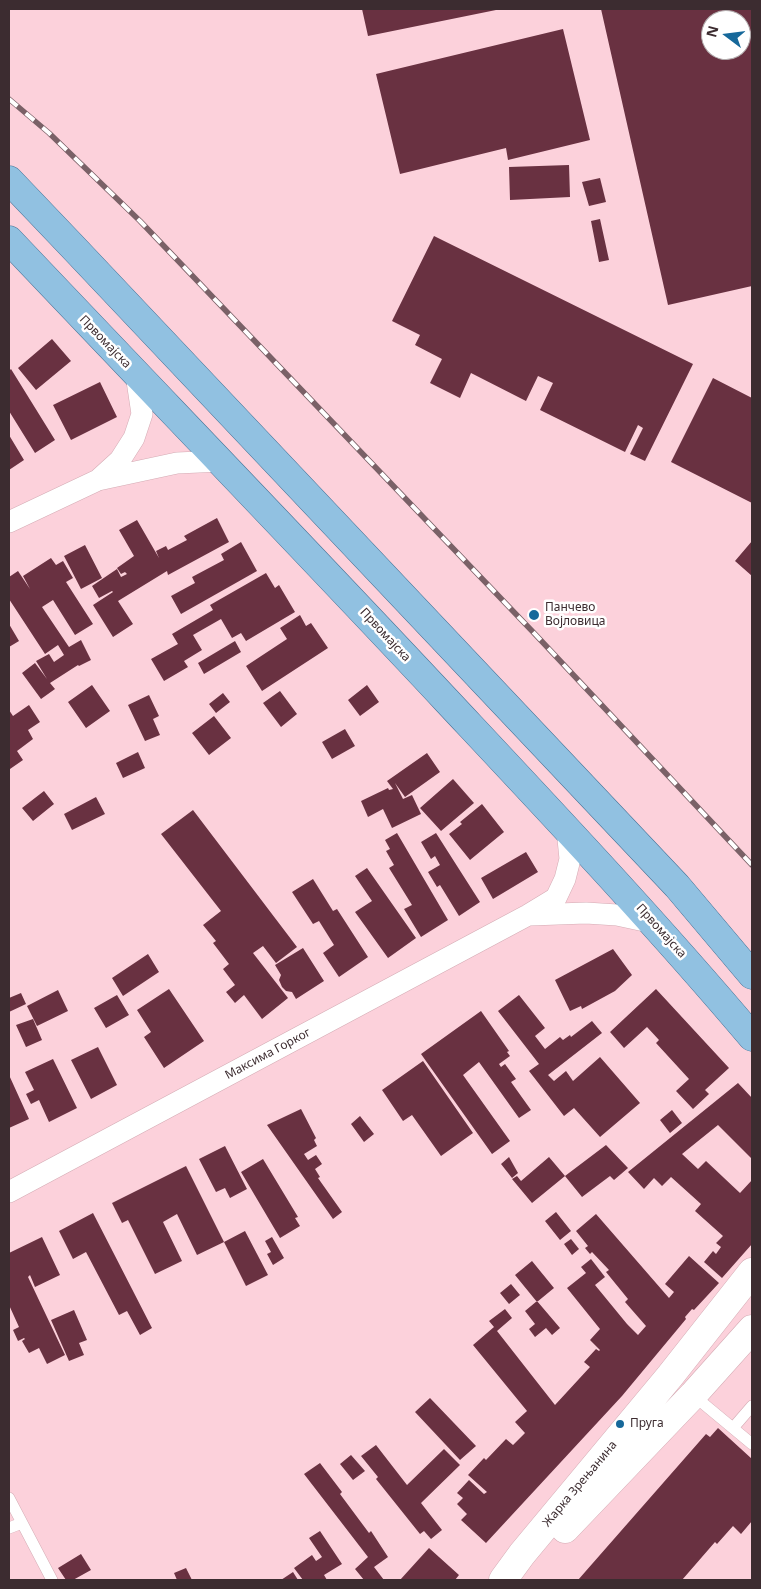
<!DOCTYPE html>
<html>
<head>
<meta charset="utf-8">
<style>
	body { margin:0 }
	#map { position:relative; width:761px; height:1589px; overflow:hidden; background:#fcd1db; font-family:"Noto Sans",sans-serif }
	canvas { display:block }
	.frame { position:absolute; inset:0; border:10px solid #3c2c30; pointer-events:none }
	.north { position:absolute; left:701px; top:10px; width:50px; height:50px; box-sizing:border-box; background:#fff; border:1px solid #b1abac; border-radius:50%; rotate:285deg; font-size:14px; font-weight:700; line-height:20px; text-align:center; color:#3c2c30 }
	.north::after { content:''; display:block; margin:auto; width:18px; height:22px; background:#16689a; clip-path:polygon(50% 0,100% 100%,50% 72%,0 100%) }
</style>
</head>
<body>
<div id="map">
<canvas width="761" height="1589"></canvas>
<div class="frame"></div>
<div class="north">N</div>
</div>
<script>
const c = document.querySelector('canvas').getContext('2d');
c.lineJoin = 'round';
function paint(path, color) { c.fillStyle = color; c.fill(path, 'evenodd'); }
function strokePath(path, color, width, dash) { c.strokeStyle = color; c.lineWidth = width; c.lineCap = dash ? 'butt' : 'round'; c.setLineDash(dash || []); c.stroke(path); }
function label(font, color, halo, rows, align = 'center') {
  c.font = font + ' "Noto Sans",sans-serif'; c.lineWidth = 5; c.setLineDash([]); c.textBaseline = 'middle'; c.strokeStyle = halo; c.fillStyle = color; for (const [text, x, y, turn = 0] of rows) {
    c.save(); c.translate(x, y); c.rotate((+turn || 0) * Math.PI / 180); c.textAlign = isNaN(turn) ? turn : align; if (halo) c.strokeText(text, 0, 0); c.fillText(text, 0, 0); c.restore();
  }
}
const building = new Path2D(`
	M362 9H496V10L368 36Z
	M601 9H752V286L668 305ZM711 20H741V50H711Z
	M563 29 590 140 508 160 506 148 400 174 376 74Z
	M569 165 570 197 510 200 509 167Z
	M600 178 606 202 589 206 582 182Z
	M600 219 609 260 599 262 591 221Z
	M434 236 693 364 645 461 630 454 643 428 638 425 625 452 540 410 553 383 538 376 526 401 471 373 460 398 430 383 442 359 415 345 420 335 392 321Z
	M52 339 71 361 36 390 18 368Z
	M11 369 55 440 35 453 9 411V371Z
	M713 378 752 398V503L671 462Z
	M100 382 117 417 71 440 53 405Z
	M9 435 24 460 9 470Z
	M217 518 229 542 168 575 167 571 118 601 133 624 113 637 93 605 113 592 112 591 99 598 92 586 117 569 121 577 127 574 125 572 121 574 117 568 134 556 119 530 137 520 159 558 156 551 166 546 168 550 187 540 184 536Z
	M752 541V576L735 561Z
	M241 542 257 571 181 614 171 596 195 583 192 577 224 560 221 554Z
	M85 545 102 578 81 589 64 556Z
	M51 558 56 565 63 561 73 578 66 582 93 624 75 635 53 600 42 607 69 647 81 640 91 660 79 666 78 665 50 683 55 689 41 699 22 673 35 663 47 679 36 661 49 654 54 662 64 655 58 645 45 654 9 599V577L18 571 30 589 23 576Z
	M266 573 275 588 279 585 295 612 246 641 241 633 232 638 221 619 193 635 202 650 184 661 188 667 164 681 151 659 178 644 172 634 213 610 210 605Z
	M300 615 306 626 311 623 328 648 262 691 246 666 287 639 280 628Z
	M9 624 19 641 9 647Z
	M235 641 241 652 204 674 198 663Z
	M92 685 110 711 86 728 68 702Z
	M367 685 379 702 360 716 348 700Z
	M280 691 297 714 281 727 263 703Z
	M223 693 230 702 216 713 209 704Z
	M149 695 159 716 153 719 160 735 145 741 128 705Z
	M29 705 40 722 28 730 33 739 17 751 23 760 10 769 9 710 13 716Z
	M214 716 231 738 209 755 192 733Z
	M345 729 355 746 332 759 322 742Z
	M138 752 145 768 123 778 116 763Z
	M427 753 440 772 405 797 395 783 403 799 412 795 421 814 392 828 383 809 368 817 361 801 388 788 389 790 393 789 387 781Z
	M453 779 474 803 441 831 420 808Z
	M44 791 54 804 33 821 22 808Z
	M96 797 105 814 72 830 64 814Z
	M482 804 504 832 470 860 449 834 462 824 460 822Z
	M193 810 297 947 276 963 263 946 253 953 288 998 262 1019 244 995 235 1003 226 992 235 985 223 969 229 964 213 943 216 941 203 925 221 911 161 834Z
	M397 833 448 920 421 937 404 909 412 905 389 868 394 865 386 851 390 849 385 840Z
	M436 833 480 902 459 916 440 885 437 887 428 872 440 865 435 856 431 859 421 842Z
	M526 852 538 872 493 899 481 878Z
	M367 868 416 938 388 958 355 912 372 901 355 876Z
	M313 879 333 911 337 909 368 957 339 977 323 953 334 945 319 921 313 924 292 892Z
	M303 948 324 981 296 999 292 992 286 991 282 987 279 980 281 975 275 965Z
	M613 949 632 975 615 991 582 1009 581 1006 570 1011 555 980Z
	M148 954 159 972 123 996 112 978Z
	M169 989 204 1041 164 1068 144 1037 151 1032 137 1010Z
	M656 989 729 1068 705 1090 709 1094 693 1109 676 1091 689 1079 656 1043 659 1040 647 1027 624 1048 610 1032Z
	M58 990 68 1011 37 1026 27 1006Z
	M21 993 26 1004 9 1012V998Z
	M117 995 129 1015 106 1028 94 1008Z
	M519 995 545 1028 535 1036 545 1049 560 1037 563 1040 570 1035 571 1037 592 1021 602 1033 548 1075 554 1081 566 1071 573 1081 600 1057 640 1103 600 1137 574 1108 564 1116 529 1071 539 1064 498 1011Z
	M481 1011 509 1051 507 1052 510 1056 499 1064 501 1067 505 1064 516 1079 511 1082 531 1110 519 1118 479 1062 463 1075 510 1141 492 1154 421 1054Z
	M33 1019 42 1040 26 1047 16 1025Z
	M98 1047 117 1085 91 1099 71 1060Z
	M53 1059 77 1108 49 1122 39 1100 31 1104 26 1094 34 1090 25 1072Z
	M423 1061 473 1133 441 1156 412 1115 403 1121 382 1090Z
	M9 1075 29 1119 9 1128Z
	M738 1083 752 1098V1159L718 1125 682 1154 698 1169 706 1161 740 1193 752 1180V1244L722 1278 704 1262 713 1251 716 1254 721 1247 716 1243 723 1236 695 1211 701 1204 671 1177 662 1186 654 1178 644 1189 628 1172Z
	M301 1109 316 1138 314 1140 317 1146 304 1154 308 1160 316 1155 322 1164 315 1169 320 1177 318 1178 342 1212 333 1219 267 1125Z
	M672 1110 682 1123 670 1133 660 1120Z
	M360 1116 374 1134 364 1142 351 1124Z
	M606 1145 628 1168 614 1180 610 1176 582 1197 565 1176Z
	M225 1146 247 1189 230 1198 225 1188 216 1192 199 1159Z
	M509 1157 518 1173 512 1178 501 1164Z
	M549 1157 565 1176 532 1203 512 1179 517 1176 521 1181Z
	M263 1159 298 1217 295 1218 300 1226 280 1238 241 1172Z
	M186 1166 224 1242 245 1231 268 1275 246 1286 224 1242 197 1255 177 1214 163 1222 182 1261 155 1274 128 1220 122 1223 112 1203Z
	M556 1212 571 1231 560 1240 545 1221Z
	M93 1213 152 1328 140 1335 127 1311 119 1315 86 1252 73 1259 59 1231Z
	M596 1214 669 1298 674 1292 665 1284 689 1256 719 1283 694 1310 692 1309 685 1317 686 1319 622 1396 486 1543 461 1520 467 1514 457 1504 463 1498 457 1493 469 1480 484 1494 487 1492 468 1475 484 1458 486 1460 506 1439 513 1445 525 1433 515 1422 527 1411 473 1345 494 1327 489 1321 505 1309 512 1318 497 1331 555 1405 590 1367 584 1362 596 1349 599 1351 600 1350 590 1340 600 1329 567 1288 586 1273 581 1267 591 1259 605 1277 595 1285 627 1324 638 1335 646 1326 625 1302 628 1299 606 1272 609 1270 592 1252 590 1254 585 1248 588 1246 576 1231Z
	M42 1237 60 1275 35 1287 30 1275 28 1277 65 1355 47 1364 39 1348 29 1353 22 1341 25 1339 24 1338 18 1341 13 1330 19 1327 9 1305V1253Z
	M272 1237 284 1258 273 1265 267 1254 271 1252 265 1241Z
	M571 1239 579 1249 572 1255 564 1244Z
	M532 1261 554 1288 537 1302 515 1275Z
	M511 1284 520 1295 509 1304 500 1293Z
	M537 1301 560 1328 552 1335 546 1328 535 1337 529 1329 535 1324 525 1311Z
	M74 1310 87 1340 79 1343 84 1355 69 1361 51 1320Z
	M430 1398 476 1446 460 1460 415 1412Z
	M718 1428 752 1459V1521L741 1534 733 1526 717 1544 715 1542 682 1580H578L706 1434 710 1437Z
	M376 1445 407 1485 444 1449 460 1465 421 1503 442 1530 431 1539 424 1531 420 1534 376 1479 378 1477 361 1456Z
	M351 1455 365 1471 353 1480 340 1464Z
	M320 1463 342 1492 340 1494 369 1533 371 1531 388 1557 374 1567 384 1580H364L355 1569 368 1557 304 1474Z
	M320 1531 342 1564 324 1575 327 1580H303L294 1568 312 1555 316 1561 322 1557 309 1538Z
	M429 1548 459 1575 455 1580H400Z
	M81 1554 91 1570 73 1580H66L58 1568Z
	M186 1568 192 1580H177L174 1573Z
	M293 1572 298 1580H281Z`);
const lane = new Path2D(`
	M693 1395 752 1444
	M733 1428 752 1406
	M9 1498 52 1580
	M9 1528 22 1523`);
const street = new Path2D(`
	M98 480 120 460 134 438 142 414 136 374
	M9 522 98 480 177 463 222 461
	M531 915 586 913 617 915 654 923
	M9 1192 528 915 556 898 565 879 570 859 567 829`);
const secondary = new Path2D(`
	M565 1529 693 1395 752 1329
	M503 1580 522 1554 670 1376 752 1272`);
const primary = new Path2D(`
	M9 180 72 246 677 886 752 975
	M9 240C155 394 302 546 447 701 550 811 654 921 752 1037`);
const rail = new Path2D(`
	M9 99 49 133 140 221 533 632 752 865`);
const markers = [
	[534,615,6,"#16689a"],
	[620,1424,5,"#16689a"]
];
const streetNames = [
	["Првомајска",105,342,46],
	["Првомајска",385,635,47],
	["Првомајска",661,931,48],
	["Максима Горког",268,1054,-28],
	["Жарка Зрењанина",580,1484,-50]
];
const poiNames = [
	["Панчево",545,608],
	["Војловица",545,622],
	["Пруга",630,1424]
];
paint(building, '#693141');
strokePath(lane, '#d4abb4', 12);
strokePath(street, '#d4abb4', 22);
strokePath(secondary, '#d4abb4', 29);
strokePath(primary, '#447296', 29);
strokePath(lane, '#fff', 11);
strokePath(street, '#fff', 21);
strokePath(secondary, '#fff', 28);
strokePath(primary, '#91c1e1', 28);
strokePath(rail, '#7a6167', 5.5);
strokePath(rail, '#fff', 4, [11]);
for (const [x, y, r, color] of markers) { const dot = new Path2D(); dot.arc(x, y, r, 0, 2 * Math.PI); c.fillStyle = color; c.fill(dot); strokePath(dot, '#fff', 2); }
label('12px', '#3c2c30', '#fff', streetNames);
label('12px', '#3c2c30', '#fff', poiNames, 'left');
</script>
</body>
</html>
